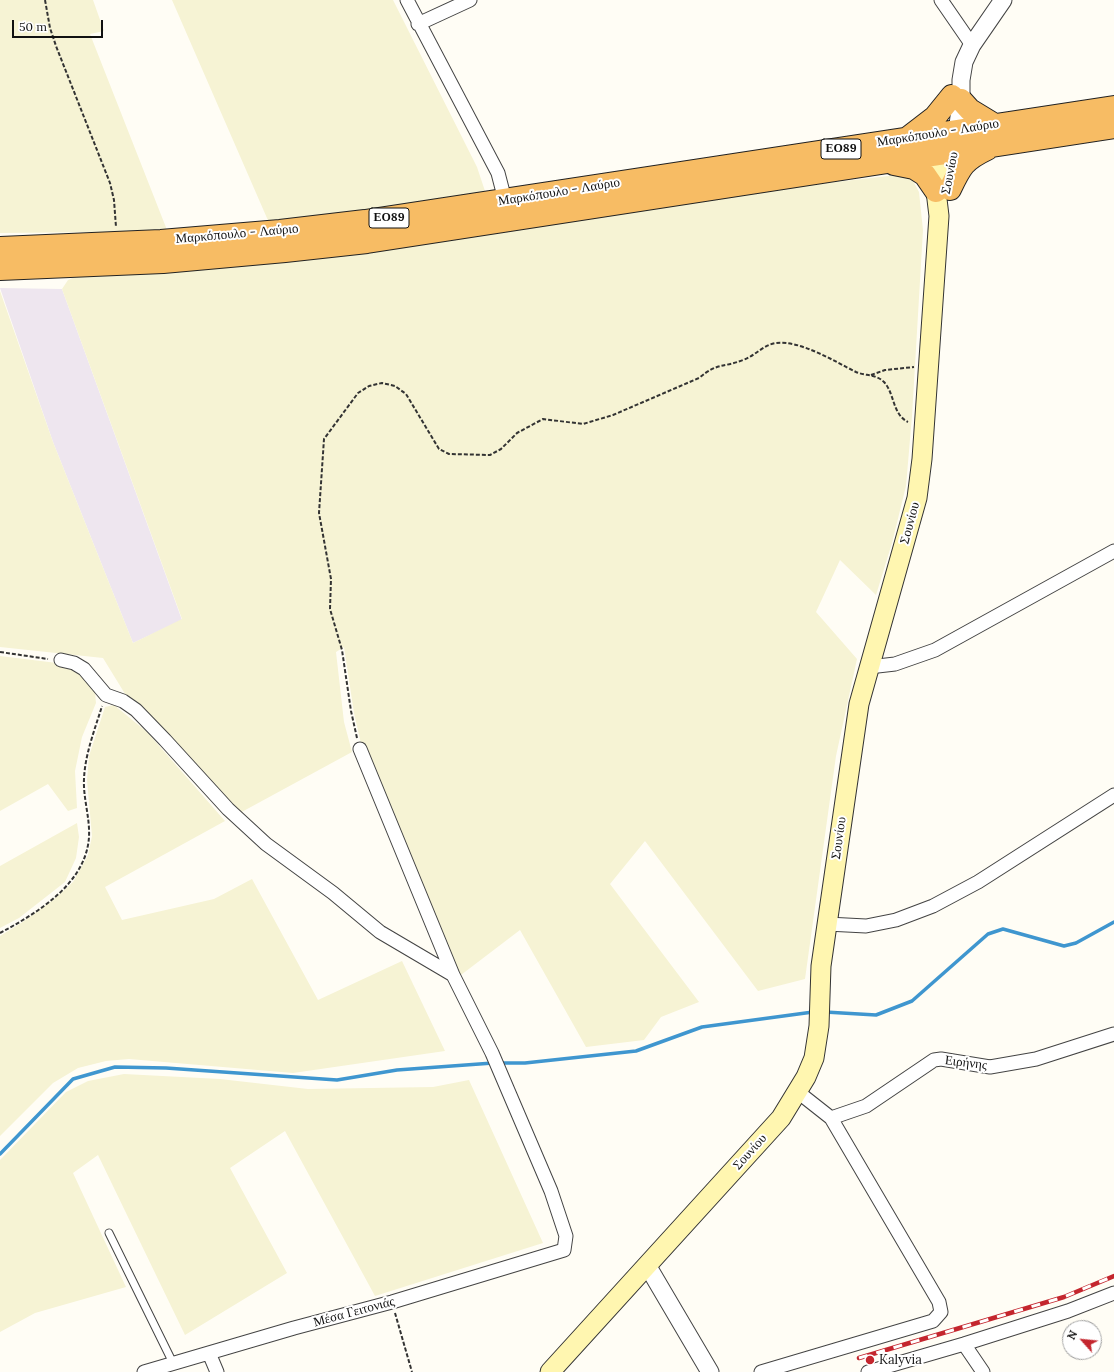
<!DOCTYPE html>
<html>
<head>
<meta charset="utf-8">
<style>
	body { margin:0 }
	#map { position:relative; width:1114px; height:1372px; overflow:hidden; background:#fffdf5; font-family:Lora,serif }
	canvas { display:block }
	.north { position:absolute; left:1062px; top:1320px; width:40px; height:40px; box-sizing:border-box; background:#fff; border:1px solid #a0a0a0; border-radius:50%; rotate:297deg; font-size:11px; font-weight:700; line-height:16px; text-align:center; color:#111 }
	.north::after { content:''; display:block; margin:auto; width:14px; height:18px; background:#c4262e; clip-path:polygon(50% 0,100% 100%,50% 72%,0 100%) }
	.scale { position:absolute; left:12px; top:20px; width:91px; height:18px; box-sizing:border-box; border:2px solid #111; border-top:0; padding-left:5px; font-size:12px; line-height:14px; white-space:nowrap; color:#111; -webkit-text-stroke:3px #fff; paint-order:stroke }
</style>
</head>
<body>
<div id="map">
<canvas width="1114" height="1372"></canvas>
<div class="north">N</div>
<div class="scale">50 m</div>
</div>
<script>
const c = document.querySelector('canvas').getContext('2d');
c.lineJoin = 'round';
function paint(path, color) { c.fillStyle = color; c.fill(path, 'evenodd'); }
function strokePath(path, color, width, dash) { c.strokeStyle = color; c.lineWidth = width; c.lineCap = dash ? 'butt' : 'round'; c.setLineDash(dash || []); c.stroke(path); }
function label(font, color, halo, rows, align = 'center') {
  c.font = font + ' Lora,serif'; c.lineWidth = 4; c.setLineDash([]); c.textBaseline = 'middle'; c.strokeStyle = halo; c.fillStyle = color; for (const [text, x, y, turn = 0] of rows) {
    c.save(); c.translate(x, y); c.rotate((+turn || 0) * Math.PI / 180); c.textAlign = isNaN(turn) ? turn : align; if (halo) c.strokeText(text, 0, 0); c.fillText(text, 0, 0); c.restore();
  }
}
const industrial = new Path2D(`
	M0 288 62 289 182 620 133 643 53 442Z`);
const farmland = new Path2D(`
	M0 0H93L104 31 90 34 167 230 106 232 0 233Z
	M172 0H393L477 167 485 191 363 213 270 225Z
	M897 175 907 176 913 181 919 192 923 230 912 416 906 486 892 543 876 595 840 560 816 612 857 659 836 756 805 979 758 991 645 841 610 884 699 1002 661 1017 644 1040 586 1047 520 930 457 978 362 748 354 713 344 647 336 652 344 722 352 752 238 814 130 702 103 658 0 647V291L53 442 133 643 182 619 62 289 68 280 79 275 336 255 801 186Z
	M0 656 57 663 76 669 87 680 95 693 96 703 82 737 75 771 77 808 68 811 48 784 0 811Z
	M114 705 147 732 225 821 105 887 122 920 214 899 252 879 318 1000 402 961 445 1051 293 1073 129 1059 106 1061 78 1068 53 1083 0 1136V936L21 923 53 900 73 882 88 855 92 836 87 780 89 756 105 707Z
	M77 823 79 837 76 858 65 882 19 918 0 928V866Z
	M124 1074 220 1079 308 1089 433 1087 469 1080 543 1243 375 1296 285 1131 230 1168 287 1273 185 1335 98 1155 73 1173 126 1287 35 1313 0 1332V1160L66 1092 88 1081Z`);
const stream = new Path2D(`
	M825 1012 876 1015 912 1001 988 934 1003 929 1064 946 1076 943 1114 922
	M499 1063H525L636 1051 702 1027 813 1012
	M0 1154 73 1079 115 1067 166 1068 337 1080 397 1070 493 1063`);
const path = new Path2D(`
	M45 0 50 28 56 46 110 183 114 200 116 227
	M871 375 885 370 914 367
	M0 652 48 659
	M357 738 351 711 342 650 330 609 331 579 319 513 324 439 358 393 369 386 382 383 395 386 406 394 439 449 449 454 490 455 501 449 517 433 543 419 583 424 613 415 699 378C718 362 723 368 743 360 755 356 763 345 776 343 800 340 834 361 856 372 865 376 876 374 884 382 895 394 892 414 908 422
	M0 933C37 913 86 884 89 837 90 817 83 798 84 779 85 754 95 729 102 706
	M395 1313 412 1372`);
const service = new Path2D(`
	M109 1233 173 1363`);
const minor = new Path2D(`
	M407 0 498 173 505 200
	M941 0 972 45
	M418 24 470 0
	M61 660 74 663 84 669 106 695 123 701 136 710 165 740 228 809 266 844 333 893 380 932 453 975
	M869 667 895 664 935 650 1114 551
	M827 924 866 926 896 920 933 906 978 882 1114 795
	M831 1118 866 1106 934 1060 941 1059 990 1067 1036 1059 1114 1034
	M964 1344 983 1372
	M209 1353 217 1372
	M144 1372 294 1328 392 1302 564 1250 566 1236 551 1191 492 1053 453 975 360 749
	M761 1372 933 1321 941 1312 939 1302 831 1118 798 1092
	M868 1372 964 1344 1068 1311 1114 1293`);
const tertiary = new Path2D(`
	M956 142 961 100V80L964 62 972 45 1003 0
	M647 1265 710 1372`);
const secondary = new Path2D(`
	M550 1372 781 1118 806 1077 814 1058 819 1026 821 966 859 704 917 498 922 459 939 216 936 191 941 140`);
const trunk = new Path2D(`
	M961 100 970 110 993 124
	M909 137 935 117 952 96
	M894 164 914 168 925 175 936 191
	M950 189C961 166 964 160 987 149
	M0 248 161 241 280 231 365 221 1114 107
	M0 269 163 262 285 251 367 242 1114 127`);
const rail = new Path2D(`
	M859 1358 1064 1297 1114 1276`);
const markers = [
	[870,1360,5,"#c4262e"]
];
const shields = [
	[841,149,40],
	[389,218,40]
];
const shieldNames = [
	["ΕΟ89",841,149],
	["ΕΟ89",389,218]
];
const streetNames = [
	["Μαρκόπουλο - Λαύριο",938,133,-9],
	["Σουνίου",950,173,-79],
	["Μαρκόπουλο - Λαύριο",559,192,-9],
	["Μαρκόπουλο - Λαύριο",237,234,-5],
	["Σουνίου",910,523,-75],
	["Σουνίου",839,838,-82],
	["Ειρήνης",966,1063,7],
	["Σουνίου",750,1152,-48],
	["Μέσα Γειτονιάς",354,1312,-15]
];
const poiNames = [
	["Kalyvia",879,1360]
];
paint(industrial, '#eee6ef');
paint(farmland, '#f6f3d4');
strokePath(stream, '#3f96cf', 3.5);
strokePath(service, '#444', 9);
strokePath(minor, '#444', 15);
strokePath(tertiary, '#444', 19);
strokePath(secondary, '#333', 21);
strokePath(trunk, '#222', 24);
strokePath(path, '#333', 2, [4, 2]);
strokePath(service, '#fff', 7);
strokePath(minor, '#fff', 13);
strokePath(tertiary, '#fff', 17);
strokePath(secondary, '#fff6b0', 19);
strokePath(trunk, '#f7bc64', 22);
strokePath(rail, '#c4262e', 4.5);
strokePath(rail, '#fff', 3, [9]);
for (const [x, y, r, color] of markers) { const dot = new Path2D(); dot.arc(x, y, r, 0, 2 * Math.PI); c.fillStyle = color; c.fill(dot); strokePath(dot, '#fff', 1.5); }
for (const [x, y, w] of shields) { const box = new Path2D(); box.roundRect(x - w / 2, y - 10, w, 20, 3); c.fillStyle = '#fff'; c.fill(box); strokePath(box, '#111', 1); }
label('bold 12px', '#111', null, shieldNames);
label('13px', '#111', '#fff', streetNames);
label('13px', '#111', '#fff', poiNames, 'left');
</script>
</body>
</html>
